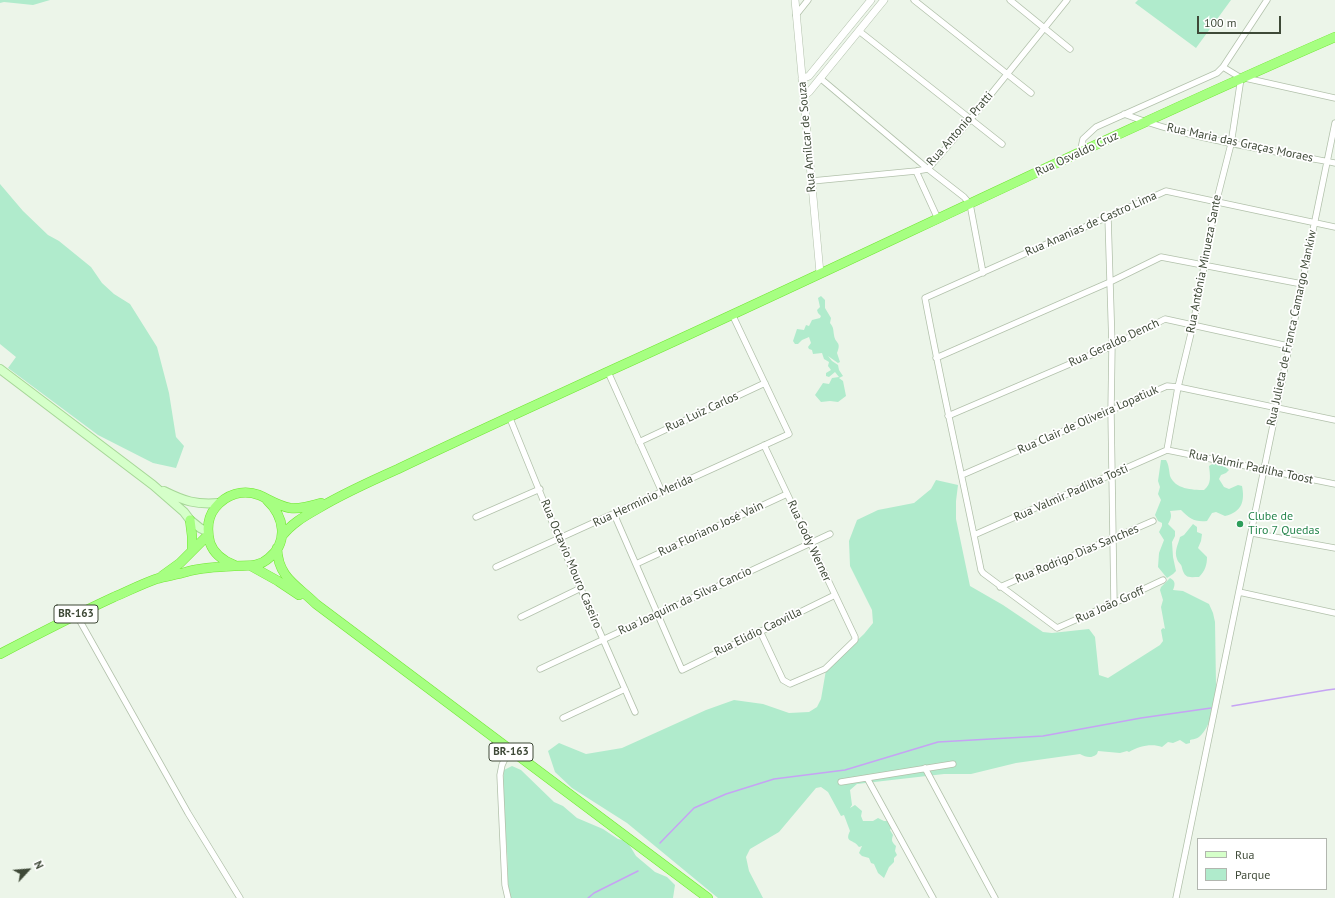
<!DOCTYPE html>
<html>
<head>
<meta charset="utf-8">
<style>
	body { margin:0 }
	#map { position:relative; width:1335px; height:898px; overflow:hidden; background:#ecf5e9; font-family:"PT Sans",sans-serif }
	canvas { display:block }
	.legend { position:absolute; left:1197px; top:838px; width:130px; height:52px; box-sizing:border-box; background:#fff; border:1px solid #b2b6af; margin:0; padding:5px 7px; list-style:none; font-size:12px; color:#3e4937 }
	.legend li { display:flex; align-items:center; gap:8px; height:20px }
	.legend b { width:20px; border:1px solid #b2b6af }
	.north { position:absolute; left:8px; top:850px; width:40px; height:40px; -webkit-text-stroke:3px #fff; paint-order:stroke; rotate:64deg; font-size:11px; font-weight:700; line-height:16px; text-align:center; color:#3e4937 }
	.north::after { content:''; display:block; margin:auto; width:14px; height:18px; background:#3e4937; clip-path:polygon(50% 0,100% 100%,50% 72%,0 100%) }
	.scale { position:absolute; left:1197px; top:16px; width:84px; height:18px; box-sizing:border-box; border:2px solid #3e4937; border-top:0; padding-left:5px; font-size:12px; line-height:14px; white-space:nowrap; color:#3e4937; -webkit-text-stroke:3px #fff; paint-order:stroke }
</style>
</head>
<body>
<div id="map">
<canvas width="1335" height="898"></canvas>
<ul class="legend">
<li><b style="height:5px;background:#d5ffc9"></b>Rua</li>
<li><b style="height:11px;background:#b0ebcc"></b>Parque</li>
</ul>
<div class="north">N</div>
<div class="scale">100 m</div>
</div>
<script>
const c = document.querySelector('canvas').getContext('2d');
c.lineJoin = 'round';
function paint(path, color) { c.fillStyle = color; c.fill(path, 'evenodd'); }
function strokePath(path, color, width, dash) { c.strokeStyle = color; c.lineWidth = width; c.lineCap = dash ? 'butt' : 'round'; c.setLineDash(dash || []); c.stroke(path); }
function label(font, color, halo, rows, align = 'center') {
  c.font = font + ' "PT Sans",sans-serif'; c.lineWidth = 3.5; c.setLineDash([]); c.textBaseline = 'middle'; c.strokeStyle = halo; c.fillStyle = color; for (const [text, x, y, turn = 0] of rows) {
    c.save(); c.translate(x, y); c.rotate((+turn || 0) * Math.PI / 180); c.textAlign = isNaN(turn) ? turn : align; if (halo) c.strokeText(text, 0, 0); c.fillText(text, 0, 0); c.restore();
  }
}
const green = new Path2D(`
	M0 0H50L33 5 4 2 0 3Z
	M1138 0H1231L1196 48 1135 3Z
	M0 184 23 211 48 235 59 241 91 267 102 283 114 294 130 304 157 347 169 393 176 437 184 446 176 468 153 463 98 435 8 368 16 357 0 344Z
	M821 296 825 300V308L831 318 830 323C834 328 833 329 834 335 835 344 842 341 837 353L840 362 838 363 828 356 832 361 838 365 839 370 843 376 839 378 843 381 846 396 838 402 830 401 821 402 815 395 823 383 829 384 832 378 839 377 835 372 829 377 826 376V373L831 370 828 366 829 362 824 359 822 353 813 354 812 350 809 349 808 347 811 343 809 337 802 340 798 344H795L793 341 797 329 804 330 806 325 809 326 812 320 820 318 821 316 818 313 817 310 820 307 818 298Z
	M1161 460H1166C1169 465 1169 470 1170 476 1175 489 1192 490 1204 490 1212 484 1210 475 1209 466 1219 460 1221 464 1229 470L1226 473 1221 475 1219 479 1224 487 1229 489 1238 485 1242 486C1245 501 1242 512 1225 516L1216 512 1212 513 1207 521C1194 522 1190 519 1181 510L1170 511C1172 516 1171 519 1168 524L1175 531V536L1172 542 1173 557 1176 571 1173 574 1167 578 1158 567 1159 553 1164 540 1159 532 1162 526V523L1158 521 1155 515 1161 500 1158 494 1160 487 1158 481Z
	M936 480 958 485 956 501V519L970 586 1003 605 1043 632 1052 633 1089 629 1095 637 1099 675 1108 678 1160 645 1163 641 1161 630 1163 628 1165 629 1161 607 1163 600 1160 590 1161 587 1170 578C1176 581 1175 585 1173 590L1183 591 1209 604 1213 613 1215 622 1216 685C1219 696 1210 726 1202 734 1199 738 1195 739 1190 740V743L1186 744 1180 740 1173 743 1168 742 1162 747C1152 743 1139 746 1129 752L1127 751 1120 753 1098 751 1097 754C1091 759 1086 757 1080 754L1016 763 971 774H944L857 784 850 790 852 805 850 808 855 805 862 811 861 816 863 821H873L878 818 884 821H888L892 827 890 830 893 835C891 841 892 842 896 846L895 851 897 855 894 858V862L889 867 884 878 878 873 874 864 871 863 869 858 862 856 859 853 862 846 859 847C854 839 844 843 850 831L844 815 841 816 828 792 821 787 816 788 779 832 750 849 746 857 749 871 763 898H718L627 823 572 788 555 772 548 751 559 743 586 754 622 748 706 710 734 700 763 704 789 713 809 712 817 707 821 699 826 670 864 634 873 623 872 610 850 566 849 541 857 520 878 510 914 503 931 489Z
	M1193 524 1197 527V532L1202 534 1201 541 1198 548 1207 557C1207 565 1205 571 1199 577 1189 577 1185 579 1182 568 1182 564 1178 563 1177 559 1174 551 1178 545 1180 537L1184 535Z
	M512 766 521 770 554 802 563 806 577 818 603 829 618 839 627 841 636 856 655 872 667 877 675 885 673 898H510C507 883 508 867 507 851 505 823 501 799 504 770Z`);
const stream = new Path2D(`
	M1232 706 1327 690 1335 689
	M660 843 694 808 726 794 774 779 845 770 938 742 1043 736 1141 718 1211 708
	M588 898 594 893 638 871`);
const minor = new Path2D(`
	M914 0 1031 93
	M1010 0 1070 49
	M796 15 808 0
	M859 31 1002 144
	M820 78 928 169 964 197 970 204 983 273
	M1245 78 1335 98
	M1124 114C1192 140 1265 149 1335 163
	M1080 153 1083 139 1096 127 1217 73 1223 67 1267 0
	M916 171 938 219
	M812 181 916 171 928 169 970 120 1067 0
	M1108 217 1112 346 1111 411 1114 603
	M936 358 1110 282 1161 257 1302 284
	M608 372 662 492
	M509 416 559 539 635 712
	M948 416 1112 346 1165 319 1288 346
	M639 442 765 383
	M1167 450 1178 387 1193 325 1216 203 1231 144 1241 78 1223 67
	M1167 450 1335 484
	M962 475 1167 386 1178 387 1335 420
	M614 514 682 670 835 595
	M476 517 540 489
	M1252 533 1335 548
	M974 535 1167 450
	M636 564 787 494
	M496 567 789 434 732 314
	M1163 580 1114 603 1057 628 983 573 981 570C963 479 942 389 925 298L1166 191 1335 227
	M1000 587 1153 521
	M1239 592 1335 613
	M76 614 188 813 240 898
	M521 617 581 588
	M760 631 783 680 790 684 825 669 855 640V637L764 445
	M540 669 830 534
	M563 718 625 689
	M925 768 995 898
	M867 778 933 898
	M841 782 953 764
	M508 898 505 885 500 775 502 765 509 750
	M1176 898 1335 123`);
const tertiary = new Path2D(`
	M795 0 820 273
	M802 79 809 76 871 0
	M804 96 809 92 884 0`);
const secondary = new Path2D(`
	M0 369 153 485 184 512 190 520 200 528 208 532
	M164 491C184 501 196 505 219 503`);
const trunk = new Path2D(`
	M190 520 192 536V551
	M282 536C292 523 305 516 319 508 344 493 371 481 398 469 467 436 536 405 605 373 849 263 1089 144 1335 37
	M277 548C278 578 297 585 316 604L708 898
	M234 565C224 561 214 554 210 543 207 531 207 518 215 508 226 494 243 489 259 495 270 500 279 506 290 508 301 509 311 506 321 503
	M251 566 278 581 299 595
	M162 576 180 563 208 535
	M0 654C38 634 75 615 114 597 128 591 142 584 156 579 166 576 176 575 186 572 201 567 218 567 234 566 247 565 258 568 269 558 289 542 284 516 267 500`);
const markers = [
	[1240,524,4,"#2e9e5b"]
];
const shields = [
	[76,614,44],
	[511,752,44]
];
const shieldNames = [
	["BR-163",76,614],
	["BR-163",511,752]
];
const streetNames = [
	["Rua Antonio Pratti",960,129,-49],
	["Rua Amílcar de Souza",807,137,-95],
	["Rua Maria das Graças Moraes",1240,143,12],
	["Rua Osvaldo Cruz",1077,154,-25],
	["Rua Ananias de Castro Lima",1091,224,-24],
	["Rua Antônia Minueza Sante",1204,264,-79],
	["Rua Julieta de Franca Camargo Mankiw",1292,328,-78],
	["Rua Geraldo Dench",1114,343,-25],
	["Rua Luiz Carlos",702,412,-25],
	["Rua Clair de Oliveira Lopatiuk",1088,420,-24],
	["Rua Valmir Padilha Toost",1251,467,12],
	["Rua Valmir Padilha Tosti",1071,493,-24],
	["Rua Herminio Merida",643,501,-25],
	["Rua Floriano José Vain",711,529,-25],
	["Rua Gody Werner",809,541,65],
	["Rua Rodrigo Dias Sanches",1077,554,-23],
	["Rua Octavio Mouro Caseiro",571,564,67],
	["Rua Joaquim da Silva Cancio",685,601,-25],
	["Rua João Groff",1110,605,-24],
	["Rua Elidio Caovilla",758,632,-26]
];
const leisureNames = [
	["Clube de",1248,517],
	["Tiro 7 Quedas",1248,531]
];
paint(green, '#b0ebcc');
strokePath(stream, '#c6a3f4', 1.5);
strokePath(minor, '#b2c1ab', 7);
strokePath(tertiary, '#b2c1ab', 8);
strokePath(secondary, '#a6d797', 10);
strokePath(trunk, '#71e632', 10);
strokePath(minor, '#fff', 5.5);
strokePath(tertiary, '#fff', 7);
strokePath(secondary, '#d5ffc9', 8);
strokePath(trunk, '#a6ff81', 9);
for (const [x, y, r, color] of markers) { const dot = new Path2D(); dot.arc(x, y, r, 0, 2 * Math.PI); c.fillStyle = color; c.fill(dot); strokePath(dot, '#fff', 1.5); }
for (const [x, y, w] of shields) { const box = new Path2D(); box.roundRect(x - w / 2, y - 9, w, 18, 3); c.fillStyle = '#fff'; c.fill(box); strokePath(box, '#3e4937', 1); }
label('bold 11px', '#3e4937', null, shieldNames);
label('12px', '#3e4937', '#fff', streetNames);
label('12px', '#27864d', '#fff', leisureNames, 'left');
</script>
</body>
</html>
